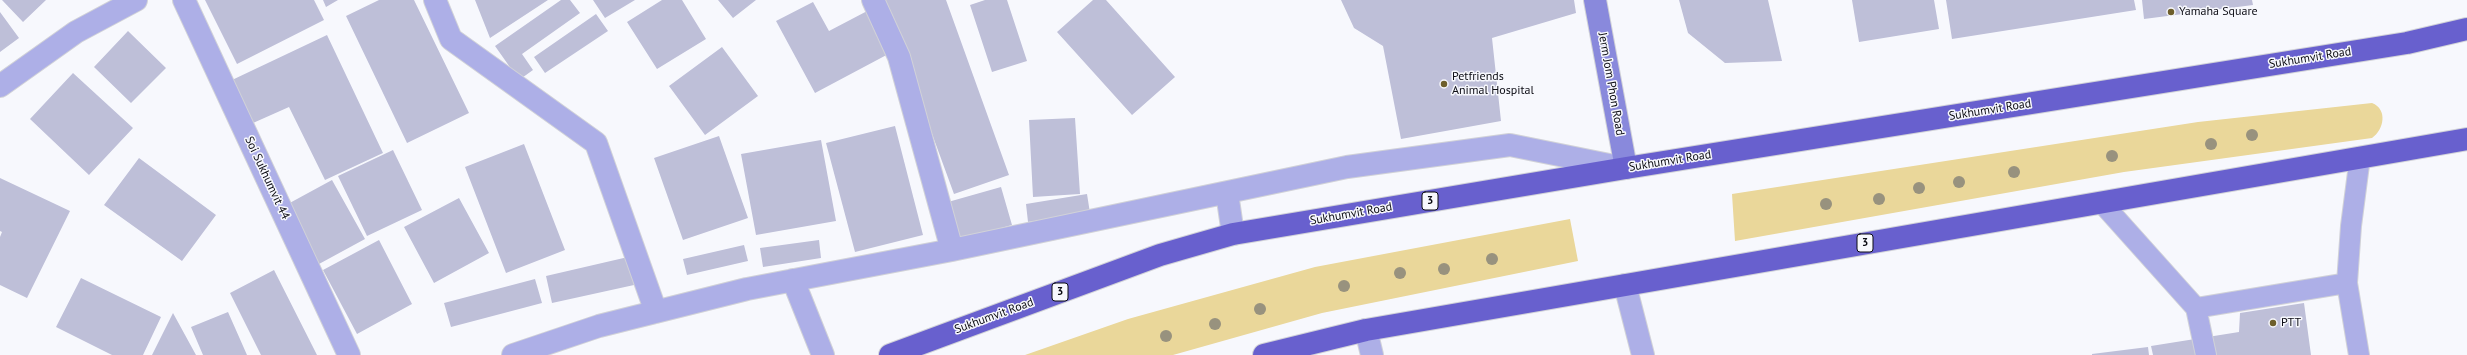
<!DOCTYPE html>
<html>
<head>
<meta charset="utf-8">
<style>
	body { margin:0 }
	canvas { display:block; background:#f7f8fd }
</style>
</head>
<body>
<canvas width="2467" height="355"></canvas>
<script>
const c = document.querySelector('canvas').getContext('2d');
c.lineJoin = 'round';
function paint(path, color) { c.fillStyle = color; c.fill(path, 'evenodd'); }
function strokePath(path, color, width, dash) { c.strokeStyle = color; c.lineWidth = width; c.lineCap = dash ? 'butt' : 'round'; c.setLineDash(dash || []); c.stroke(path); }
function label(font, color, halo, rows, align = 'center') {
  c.font = font + ' "PT Sans",sans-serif'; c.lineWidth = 3; c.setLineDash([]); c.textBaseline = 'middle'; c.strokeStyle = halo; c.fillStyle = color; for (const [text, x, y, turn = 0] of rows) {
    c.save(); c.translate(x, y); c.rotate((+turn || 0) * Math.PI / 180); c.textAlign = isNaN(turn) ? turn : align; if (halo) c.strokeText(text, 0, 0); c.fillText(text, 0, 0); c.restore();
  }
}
const green = new Path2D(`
	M2372 103C2388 109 2384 130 2372 138L2124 172 1735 241 1732 194 2198 122Z
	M1570 219 1578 261 1322 313 1173 355H1025L1128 319 1315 267Z`);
const building = new Path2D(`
	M2 0H46L23 22Z
	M205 0H314L324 20 237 64Z
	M323 0H338L326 7Z
	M379 0H414L469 113 407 143 346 16Z
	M475 0H548L490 38Z
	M561 0H570L580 13 522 54 533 70 519 80 495 46Z
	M593 0H635L605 18Z
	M662 0H682L706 39 657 69 627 22Z
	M718 0H756L733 18Z
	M883 0H946L1009 175 954 194Z
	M985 0H1007L1027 61 992 72 970 5Z
	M1093 0H1106L1175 77 1132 115 1057 32Z
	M1341 0H1574L1576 13 1492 38 1501 121 1401 139 1383 46 1354 28Z
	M1679 0H1768L1782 61 1725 63 1688 33Z
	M1852 0H1934L1939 29 1859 42Z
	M1946 0H2134L2136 10 1952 39Z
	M2142 0H2252L2253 5 2144 19Z
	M813 2 829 31 871 9 894 51 815 93 776 21Z
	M0 12 19 38 0 52Z
	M596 14 608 31 545 73 534 57Z
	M128 31 166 68 131 103 94 67Z
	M327 35 383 153 325 180 289 107 253 123 232 80Z
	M722 47 758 96 705 135 669 86Z
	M73 73 133 128 89 175 30 119Z
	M1075 118 1080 194 1033 197 1029 120Z
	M895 126 923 235 855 252 826 143Z
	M719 136 748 218 683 240 654 158Z
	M821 140 836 221 756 235 741 154Z
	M524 144 565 250 506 273 465 167Z
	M393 150 422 210 367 236 338 176Z
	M139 158 216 215 182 261 104 205Z
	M0 178 70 211 27 298 0 285V237L2 232 0 231Z
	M332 180 365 239 319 264 286 205Z
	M1001 187 1012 225 959 240 948 202Z
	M1087 194 1090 213 1028 222 1026 204Z
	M459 198 489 253 434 283 404 227Z
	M379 240 412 304 357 334 323 270Z
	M819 240 821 258 763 267 760 248Z
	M744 245 748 261 687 275 683 259Z
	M628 257 634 285 552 303 546 276Z
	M274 270 317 355H261L230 293Z
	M81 278 161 317 143 355H112L56 327Z
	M535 279 542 303 451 327 444 303Z
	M2304 303 2311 355H2153L2151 346 2239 332 2240 313Z
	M228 312 247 355H203L191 327Z
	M173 313 196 355H152Z
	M2148 347 2149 355H2092V354Z`);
const service = new Path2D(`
	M2101 202 2196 308 2206 355
	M2196 308 2347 283
	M2359 355 2347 283 2351 226 2360 157`);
const minor = new Path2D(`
	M184 0 349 355
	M435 0 451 39 596 143 656 312
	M873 0 899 57 952 250
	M0 86 76 32 136 0
	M1227 193 1233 234
	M793 280 823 355
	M1625 285 1643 355
	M1366 330 1372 355
	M513 355 599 326 747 289 952 250 1347 167 1510 145 1624 168`);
const secondary = new Path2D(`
	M1595 0 1626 168`);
const trunk = new Path2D(`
	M890 355 1160 255 1233 234 1626 168 2407 43 2467 29
	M1264 355 1366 330 2467 139`);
const trees = [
	[2252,135],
	[2211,144],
	[2112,156],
	[2014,172],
	[1959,182],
	[1919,188],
	[1879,199],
	[1826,204],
	[1492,259],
	[1444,269],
	[1400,273],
	[1344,286],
	[1260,309],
	[1215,324],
	[1166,336]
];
const markers = [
	[2171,12,4,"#6e5f2c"],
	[1444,84,4,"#6e5f2c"],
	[2273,323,4,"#6e5f2c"]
];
const shields = [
	[1430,201,16],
	[1865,243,16],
	[1060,292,16]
];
const shieldNames = [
	["3",1430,201],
	["3",1865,243],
	["3",1060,292]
];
const poiNames = [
	["Yamaha Square",2179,12],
	["Petfriends",1452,77],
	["Animal Hospital",1452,91],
	["PTT",2281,323]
];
const streetNames = [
	["Sukhumvit Road",2310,58,-9],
	["Jerm Jom Phon Road",1611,84,80],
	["Sukhumvit Road",1990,110,-9],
	["Sukhumvit Road",1670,161,-9],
	["Soi Sukhumvit 44",267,178,65],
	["Sukhumvit Road",1351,214,-10],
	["Sukhumvit Road",994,316,-20]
];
paint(green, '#ead79a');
paint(building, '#bebfd8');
strokePath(service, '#d1d2d8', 22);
strokePath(minor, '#d1d2d8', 24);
strokePath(secondary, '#d1d2d8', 24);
strokePath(trunk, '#d1d2d8', 24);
strokePath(service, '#adafe7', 20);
strokePath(minor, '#adafe7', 22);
strokePath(secondary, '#8989dc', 22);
strokePath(trunk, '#6860ce', 22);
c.fillStyle = '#98927e';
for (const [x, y] of trees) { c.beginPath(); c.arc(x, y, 6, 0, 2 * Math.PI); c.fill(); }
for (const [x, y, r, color] of markers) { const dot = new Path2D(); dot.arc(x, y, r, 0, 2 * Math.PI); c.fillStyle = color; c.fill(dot); strokePath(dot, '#f7f8fd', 1.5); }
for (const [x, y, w] of shields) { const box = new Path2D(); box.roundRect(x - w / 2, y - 9, w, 18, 3); c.fillStyle = '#f7f8fd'; c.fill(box); strokePath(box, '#0c0c14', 1); }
label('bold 11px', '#0c0c14', null, shieldNames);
label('12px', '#0c0c14', '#f7f8fd', poiNames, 'left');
label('12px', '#0c0c14', '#f7f8fd', streetNames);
</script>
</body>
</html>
